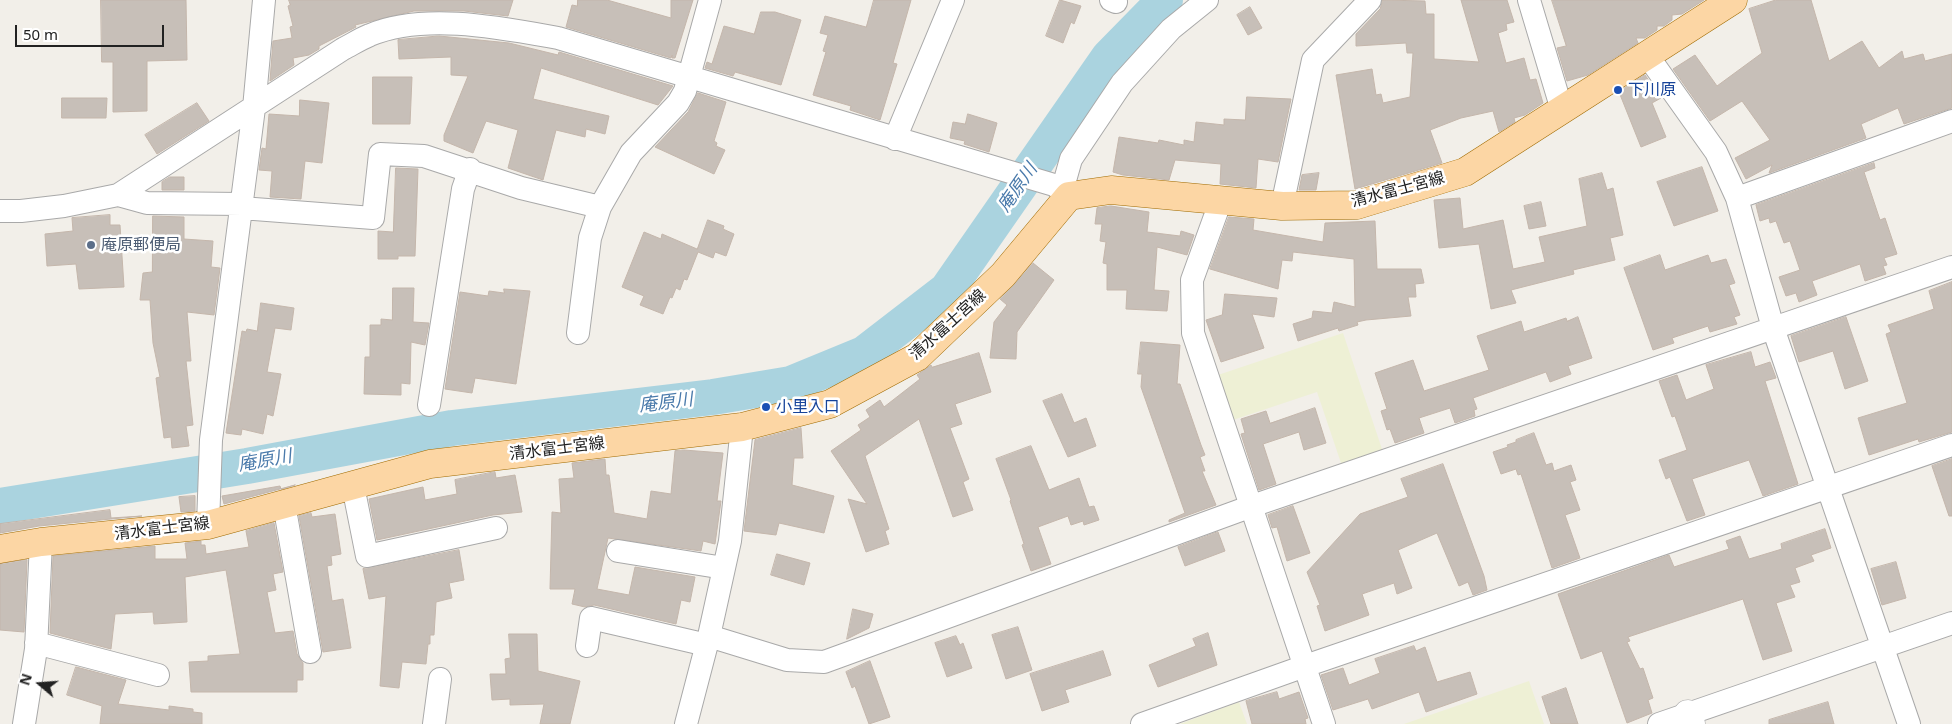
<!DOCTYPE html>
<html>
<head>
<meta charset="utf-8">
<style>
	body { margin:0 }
	#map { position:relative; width:1952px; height:724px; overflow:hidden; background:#f2efe9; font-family:"Noto Sans",sans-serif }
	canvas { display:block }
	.north { position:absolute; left:15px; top:659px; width:50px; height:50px; -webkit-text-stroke:4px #fff; paint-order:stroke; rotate:288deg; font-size:14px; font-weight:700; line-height:20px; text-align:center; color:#222 }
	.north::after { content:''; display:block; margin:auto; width:18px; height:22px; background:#222; clip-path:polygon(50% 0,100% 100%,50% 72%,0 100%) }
	.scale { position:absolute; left:15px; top:25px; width:149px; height:22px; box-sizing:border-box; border:2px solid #222; border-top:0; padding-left:6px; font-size:15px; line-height:18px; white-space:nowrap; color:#222; -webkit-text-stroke:4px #fff; paint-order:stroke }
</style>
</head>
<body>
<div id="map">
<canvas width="1952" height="724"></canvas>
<div class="north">N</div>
<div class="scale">50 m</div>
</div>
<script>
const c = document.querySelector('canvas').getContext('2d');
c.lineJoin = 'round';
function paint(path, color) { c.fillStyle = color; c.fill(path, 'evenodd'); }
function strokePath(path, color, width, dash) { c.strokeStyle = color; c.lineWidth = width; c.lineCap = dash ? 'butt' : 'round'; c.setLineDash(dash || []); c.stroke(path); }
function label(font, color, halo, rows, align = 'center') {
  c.font = font + ' "Noto Sans","Noto Sans JP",sans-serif'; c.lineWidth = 5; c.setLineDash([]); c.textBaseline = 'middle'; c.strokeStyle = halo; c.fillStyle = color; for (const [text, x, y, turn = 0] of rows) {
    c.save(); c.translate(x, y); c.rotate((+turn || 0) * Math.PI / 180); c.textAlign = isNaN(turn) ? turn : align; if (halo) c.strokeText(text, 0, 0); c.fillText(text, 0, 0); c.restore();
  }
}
const farmland = new Path2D(`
	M1343 333 1383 452 1342 466 1317 392 1230 421 1215 376Z
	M1529 681 1544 724H1404Z
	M1239 702 1247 724H1180Z`);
const river = new Path2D(`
	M0 506 247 466 452 428 713 397 791 384 864 354 947 290 1109 57 1165 0`);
const building = new Path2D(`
	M101 0H186L187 60 147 61V111L113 112V62H102Z
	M289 0H513L508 16 464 11H414L355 25 356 27 319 46V49L309 55 293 58 294 65 270 81 273 41 292 38 290 27 293 26 288 6 290 5Z
	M578 0H607L671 18V0H693L675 58H672V55L671 58 566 27 572 5 577 6Z
	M874 0H911L893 63 897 64 880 120 850 110 851 106 813 95 826 52 823 51 828 35 820 33 825 16 866 27Z
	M1060 0 1081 6 1074 24 1071 22 1063 43 1046 36Z
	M1383 0 1425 1 1426 14H1434V59L1479 62 1461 0H1507L1514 22 1506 24 1507 30 1498 33 1506 63 1524 58 1530 80 1536 79 1543 103 1525 115 1514 118 1515 122 1499 132 1493 111 1461 118 1430 130 1442 163 1355 189 1336 75 1372 69 1376 95 1381 94 1383 103 1410 97 1413 53H1407L1406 43 1356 46V34L1380 9Z
	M1552 0H1704L1682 14 1672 15V20L1664 26H1657V30L1645 38H1636L1638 43 1588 75 1567 81 1557 48 1566 46Z
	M1776 0H1811L1829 61 1862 41 1879 68 1902 51 1904 59 1923 54 1925 61 1952 54V108L1904 124 1898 108 1861 124 1866 138 1769 173 1772 165 1746 179 1735 158 1770 140 1742 101 1710 121 1673 69 1695 55 1717 86 1762 53 1749 9Z
	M1250 7 1262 28 1248 35 1237 15Z
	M761 12H775L801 20 781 85 735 72 733 76 705 68 707 62 712 64 724 26 754 34Z
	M439 36 509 43 558 55 559 52 673 86 658 105 541 68 533 99 609 116 605 134 586 129 585 137 556 130 543 180 508 168 518 130 486 121 473 153 444 141V135L468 76 451 75V57L399 59 398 40Z
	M1645 75 1661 98 1652 103 1666 137 1641 147 1619 92Z
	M373 77H412L410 124H373Z
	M698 93 726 102 714 141 717 143 716 146 725 150 714 174 655 147 688 112Z
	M1247 97 1291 99 1278 162 1258 159 1256 188 1220 184 1221 164 1175 160 1169 180 1123 175 1113 172 1119 137 1158 143 1159 140 1184 145V140L1194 142 1196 122 1224 125V119L1245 120Z
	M62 98H107L106 118H62Z
	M300 100 329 103 322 163 305 161 301 199 270 197 272 171 259 170 262 148 266 149 269 114 299 116Z
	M197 103 209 121 157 154 145 135Z
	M968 114 997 123 989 152 964 144 965 141 950 138 953 122 965 124Z
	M1874 163 1875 168 1864 172 1880 220 1885 218 1897 254 1884 258 1887 265 1883 266 1886 274 1865 281 1860 264 1812 281 1817 295 1799 302 1796 293 1786 296 1779 277 1800 270 1790 241 1784 243 1776 221 1770 223 1769 218 1760 221 1756 205Z
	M1702 167 1718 211 1674 226 1657 182Z
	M396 168 418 169 415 256H398V259H378V231L393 232Z
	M1319 173 1316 190H1299L1302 175Z
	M1602 173 1607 190 1613 188 1623 235 1610 238 1615 260 1573 270 1574 274 1511 290 1516 303 1491 309 1479 244 1439 248 1434 200 1460 198 1463 229 1503 220 1513 269 1545 262 1539 237 1587 226 1579 179Z
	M170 177H184V190H162V182Z
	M1541 202 1546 226 1529 229 1524 206Z
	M1111 206 1149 212 1147 232 1180 236 1181 231 1194 235 1187 255 1157 247 1154 290 1169 291 1167 311 1126 309 1127 290H1107V264L1103 263 1106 242 1100 241 1102 224H1095L1097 208Z
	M110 215V225H120L124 287 79 289 76 264 47 266 45 234 73 231 72 218Z
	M153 216 184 217V239L213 241 211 267 220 268 214 315 187 312 191 361H186L193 425 186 426 189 446 172 448 171 437 164 438 156 378 160 377 153 343 150 300H140L143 273 152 272Z
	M1229 217 1254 219 1253 230 1323 242 1325 223 1375 221 1377 269H1421L1424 283 1415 284 1416 297H1408L1411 316 1366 320 1357 322 1358 325 1339 331 1338 328 1298 341 1293 324 1312 318 1313 311 1332 313 1334 302 1355 307 1354 259 1293 252 1292 261 1282 260 1278 289 1210 269Z
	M708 220 724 226 723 229 734 234 726 256 715 252 713 258 698 252 687 280 684 279 680 290 676 288 672 298 670 297 663 314 640 305 644 296 622 287 644 232 661 239 662 234 697 249Z
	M1660 255 1665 270 1708 255 1711 263 1726 259 1735 283 1729 285 1740 315 1734 317 1737 324 1710 332 1708 326 1672 338 1674 343 1653 350 1624 268Z
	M1033 263 1054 280 1017 332 1016 359 990 358 994 322 1007 305 1000 299Z
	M1952 282V432L1919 442 1918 439 1869 455 1858 418 1907 403 1886 334 1891 332 1888 325 1934 309 1929 291Z
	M393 288H414L413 322 429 323 425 345 411 342 410 384 401 383V395L364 394 365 357H370V325H381V319L392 320Z
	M504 289 530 291 516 384 475 378 472 393 445 389 460 292 488 296 489 291 504 293Z
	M1225 294 1277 298 1274 317 1252 314 1264 348 1221 362 1206 320 1222 315Z
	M261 303 294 308 291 330 275 328 267 372 281 374 273 416 267 414 263 434 242 429 241 435 226 433 242 331 246 332 247 329 257 331Z
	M1578 317 1592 358 1568 366 1571 374 1550 382 1546 372 1473 398 1477 409 1474 410 1475 416 1455 423 1450 408 1419 418 1424 433 1395 443 1390 429 1387 430 1381 411 1387 409 1375 373 1413 360 1424 391 1489 370 1477 336 1521 321 1524 332 1566 318 1567 321Z
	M1846 317 1868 381 1845 389 1833 351 1799 362 1791 336Z
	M1141 342 1180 345 1177 384H1180L1201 445 1205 455 1200 457 1205 471H1202L1216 505 1169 522V520L1185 513 1141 387 1142 374H1138Z
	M1751 352 1755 367 1770 362 1776 378 1765 381 1798 484 1763 496 1749 460 1692 479 1705 515 1687 521 1670 477 1666 479 1659 460 1687 450 1675 416 1672 417 1659 381 1677 375 1686 400 1714 389 1706 365Z
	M979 353 991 392 955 404 962 424 950 428 969 479 963 482 973 510 953 517 919 419 865 456 889 529 885 531 889 544 866 552 848 499 867 504 831 451 861 430 858 425 870 417 866 410 880 400 884 407 920 379 917 375 931 365 932 367Z
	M1062 394 1074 423 1086 418 1096 446 1068 457 1043 401Z
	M1315 408 1326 443 1304 450 1299 432 1263 444 1276 484 1259 490 1241 434 1245 433 1241 419 1266 411 1270 423Z
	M801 428 803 458H794L792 485 834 496 824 533 779 523 776 535 744 531 755 440Z
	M1534 433 1546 465 1552 463 1554 471 1571 465 1576 480 1570 482 1580 510 1565 515 1580 558 1552 568 1521 474 1518 475 1516 469 1501 474 1493 452 1508 447 1507 445 1516 442V440Z
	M1031 446 1049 490 1079 478 1089 507 1094 506 1099 520 1084 525 1083 521 1071 525 1068 516 1038 527 1051 564 1031 571 1022 545 1024 544 1010 501 1011 500 996 459Z
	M684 450 723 453 717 501H721L715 544 703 541 701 551 608 538 597 589 629 595 635 567 695 577 690 602 681 600 676 624 594 605 585 607 572 604 575 589H550L552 512 561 513 559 479 574 478 572 463 605 459 606 475H609L614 513 647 519 651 491 671 494 675 451Z
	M1952 459V516H1949L1932 466Z
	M1443 464 1484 576 1487 590 1473 595 1468 582 1459 586 1437 533 1398 550 1412 588 1397 594 1394 583 1362 594 1369 615 1325 631 1317 606 1320 605 1307 572 1360 514 1408 497 1401 479Z
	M495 472 496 478 515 475 522 512 493 515 377 540 369 499 423 487 425 500 457 494 455 480Z
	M295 485 224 504 222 496 280 486 281 489Z
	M195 496V511L181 512 179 497Z
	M1293 506 1310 553 1287 561 1277 527 1272 528 1268 515Z
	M110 510 111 518 142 516 39 526 0 533V524Z
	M311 513 312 517 335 514 341 554 331 556 332 565 327 566 332 601 343 599 351 648 323 652 299 516Z
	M274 523 283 572 273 574 276 590 267 592 275 633 293 631 297 654 303 663V680H297V692H191L189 662 208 661V656L240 654 226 570 185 577 187 622 154 624 153 612 115 614 111 649 50 633 53 556 155 546V559H187L185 543 201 541V545H205L206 554 249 547 246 531Z
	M1825 529 1831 548 1811 555 1814 561 1795 568 1800 582 1790 585 1795 597 1776 603 1792 651 1763 660 1743 599 1628 637 1630 641 1627 642 1640 669 1643 668 1653 698 1648 700 1652 713 1627 723 1602 651 1581 659 1558 594 1669 555 1674 567 1729 549 1726 541 1740 536 1749 559 1782 549 1781 544Z
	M1218 532 1225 551 1185 566 1178 547Z
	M459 550 464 580 449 583 452 598 436 602 434 635H430V644H428L426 664 402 662 399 688 380 686 386 596 369 599 363 569Z
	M777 554 810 563 804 585 771 575Z
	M27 560 24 632 0 630V564Z
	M1896 562 1906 598 1882 605 1871 569Z
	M853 609 873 614 869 628 847 639Z
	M1018 627 1032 670 1006 679 992 635Z
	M1208 633 1217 665 1158 687 1149 665 1196 646 1193 639Z
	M509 634H537L538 671 580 681 570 724H540L544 704 510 705V699L492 700 490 674H506L505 659 510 658Z
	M956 636 960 645 963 643 972 668 947 677 935 643Z
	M1414 646 1416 651 1425 647 1437 682 1470 672 1477 694 1426 712 1419 692 1372 709 1368 699 1333 710 1321 675 1343 668 1349 685 1380 673 1375 659Z
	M1103 651 1111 675 1065 690 1069 702 1042 711 1030 674Z
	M870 661 890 717 869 724 855 686 852 688 846 672Z
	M76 667 126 680 118 704 169 710V706L193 709V712L202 713V724H100L102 706 67 695Z
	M1566 688 1578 724H1551L1542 697Z
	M1277 692 1279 699 1299 692 1308 718 1305 719 1306 724H1252L1246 701Z
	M1828 702 1834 724H1769V720Z`);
const minor = new Path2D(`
	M1111 0 1116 2
	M1529 0 1562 110
	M1647 55 1716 152 1737 198 1773 328 1909 724
	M895 139 953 0
	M1062 191 1071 159 1122 83 1171 29 1207 0
	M118 195 147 203 242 204
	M1737 198 1952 121
	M1221 200 1192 280 1193 333 1324 724
	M1282 206 1313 60 1370 0
	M241 208 373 218 380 154 424 156 521 188 600 207
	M0 211H21L64 206 118 195 343 49C351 45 360 39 370 35 424 12 502 28 558 38L1054 185 1069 196
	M578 333 590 238 600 207 631 153 678 103 685 91 710 0
	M429 405 463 189 470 169
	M353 486 367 556 496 528
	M284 504 310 652
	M208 525 211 440 254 108 264 0
	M618 551 724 568
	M709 636 787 660 824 662 1252 506 1952 267
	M36 643 158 675
	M587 646 591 618 707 645
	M24 724 36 649 41 542
	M434 724 440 679
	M686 724 709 636 730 541 742 427
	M1142 724 1305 666 1952 445
	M1659 724 1952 623`);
const tertiary = new Path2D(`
	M1688 714 1691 724`);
const primary = new Path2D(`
	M0 549 41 542 208 525 430 464 742 427 830 404 917 357 1003 275 1069 196 1111 190 1282 206 1357 205 1465 172 1733 0`);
const markers = [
	[1618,90,5,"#1a4fb4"],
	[91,245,5,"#5c6f8a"],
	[766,407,5,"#1a4fb4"]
];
const transitNames = [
	["下川原",1628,90],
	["小里入口",776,407]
];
const streetNames = [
	["清水富士宮線",1398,190,-15],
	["清水富士宮線",948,325,-42],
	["清水富士宮線",557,449,-7],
	["清水富士宮線",162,529,-7]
];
const serviceNames = [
	["庵原郵便局",101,245]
];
const waterNames = [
	["庵原川",1018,188,-55],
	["庵原川",666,403,-7],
	["庵原川",265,461,-10]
];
paint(farmland, '#eef0d5');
strokePath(river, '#aad3df', 36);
paint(building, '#c7bfb8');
strokePath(building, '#c4b6ab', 1);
strokePath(minor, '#a9a9a9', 24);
strokePath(tertiary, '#a9a9a9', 29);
strokePath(primary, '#a06b00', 29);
strokePath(minor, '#fff', 22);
strokePath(tertiary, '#fff', 28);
strokePath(primary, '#fcd6a4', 28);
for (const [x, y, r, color] of markers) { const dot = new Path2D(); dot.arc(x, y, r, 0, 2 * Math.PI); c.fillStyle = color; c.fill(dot); strokePath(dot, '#fff', 2); }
label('16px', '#164399', '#fff', transitNames, 'left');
label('16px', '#222', '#fff', streetNames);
label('16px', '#4e5e75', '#fff', serviceNames, 'left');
label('italic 18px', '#4a7aab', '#fff', waterNames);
</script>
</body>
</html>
